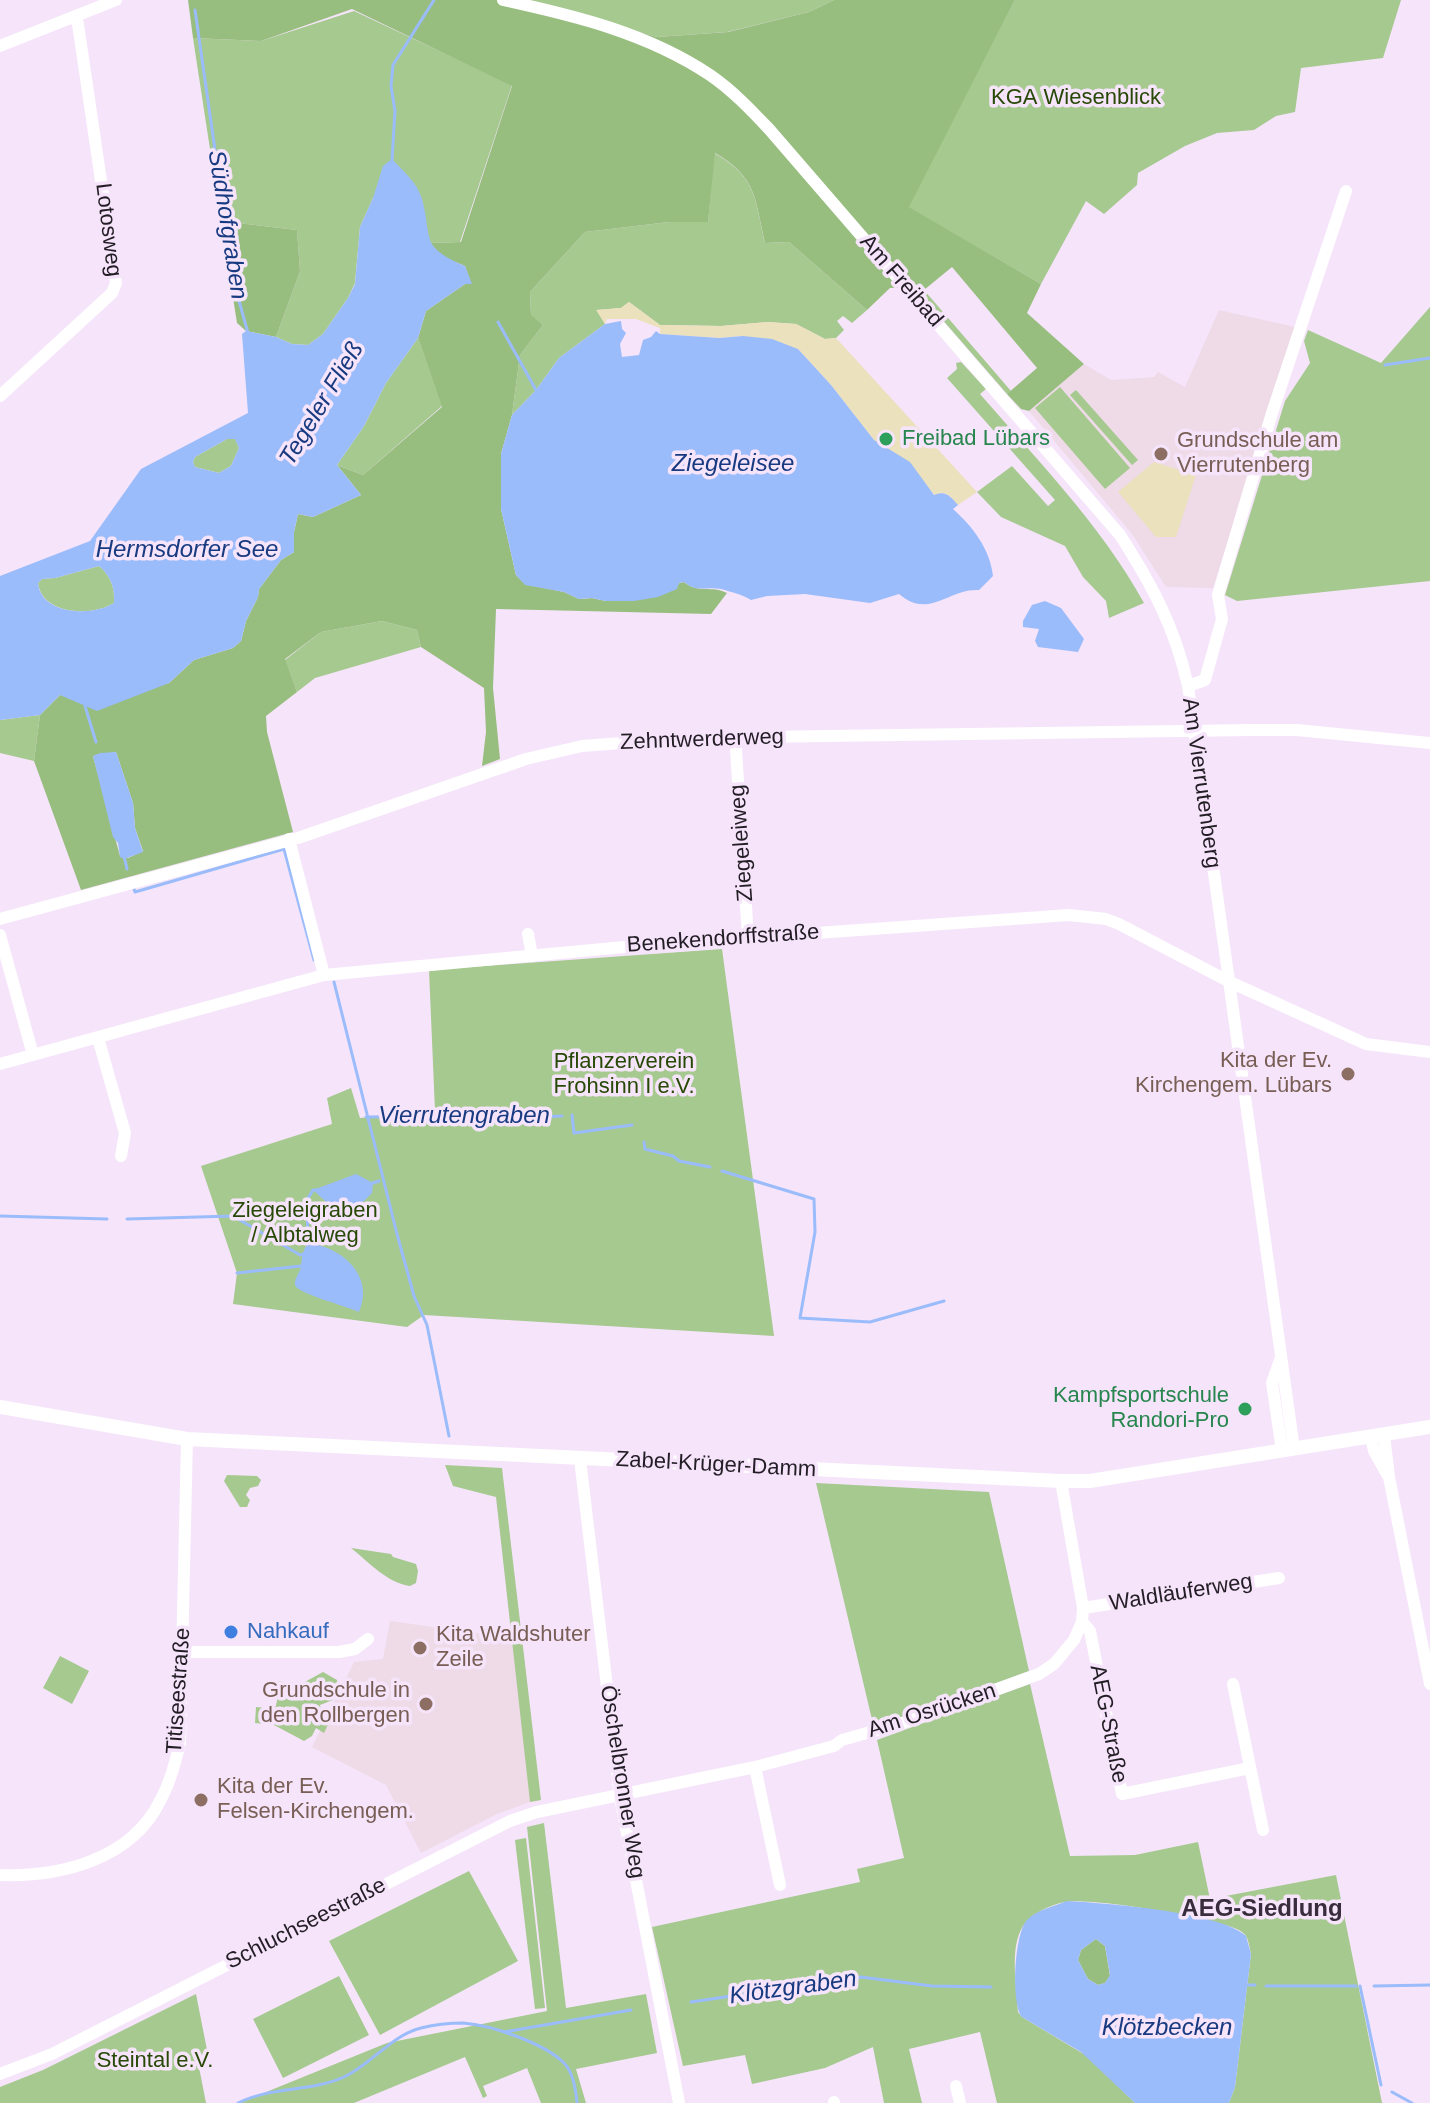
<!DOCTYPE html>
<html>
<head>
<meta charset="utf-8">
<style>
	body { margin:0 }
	canvas { display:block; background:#f5e4fa }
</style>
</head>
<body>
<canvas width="1430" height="2103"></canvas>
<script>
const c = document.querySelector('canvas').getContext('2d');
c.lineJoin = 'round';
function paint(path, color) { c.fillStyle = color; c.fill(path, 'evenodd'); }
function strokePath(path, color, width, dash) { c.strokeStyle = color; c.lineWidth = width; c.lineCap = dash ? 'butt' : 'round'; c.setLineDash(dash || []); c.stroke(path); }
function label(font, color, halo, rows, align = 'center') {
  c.font = font + ' Arial,sans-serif'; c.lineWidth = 7; c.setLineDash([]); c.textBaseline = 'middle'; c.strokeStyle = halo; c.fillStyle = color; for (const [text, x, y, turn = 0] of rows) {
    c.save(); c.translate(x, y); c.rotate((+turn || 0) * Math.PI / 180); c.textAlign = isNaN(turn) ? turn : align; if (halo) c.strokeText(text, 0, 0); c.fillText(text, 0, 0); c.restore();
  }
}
const education = new Path2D(`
	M1219 310 1295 327 1213 588 1166 587 1132 534 1029 411 1084 364 1111 380 1154 377 1158 372 1185 387Z
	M390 1621 513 1638 530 1802 497 1814 421 1853 386 1785 312 1747 354 1662 383 1659Z`);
const green = new Path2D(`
	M510 0H834L809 12 727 32 657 37 582 16Z
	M1015 0H1401L1383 58 1301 68 1295 112 1276 116 1254 130 1217 133 1185 146 1138 173 1137 185 1104 214 1086 201 1041 284 908 207Z
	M354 11 512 85 460 242 430 243 427 236 421 197 373 198 360 227 355 283 348 298 323 334 308 345 292 344 276 337 300 271 297 230 221 221 193 38 261 41Z
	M714 153C757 177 755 199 765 243L789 242 867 310 852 323 843 316 837 321 844 330 836 338 825 339 796 324 768 322 721 326 660 325 629 302 621 308 597 310 605 324 559 358 536 390 512 415 520 355 543 325 531 316 530 292 585 232 669 222H708Z
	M914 287 924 290 1011 391 1007 394Z
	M1430 307V581L1237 601 1225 595 1285 401 1310 363 1304 341 1308 330 1381 363Z
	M418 338 442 406 363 475 337 465 364 426 386 383Z
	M961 362 986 389 980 394C1038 461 1101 525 1144 603L1109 618 1106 601 1083 577 1065 546 1001 517 977 492 1012 466 1048 506 1055 500 947 378 957 369 956 363Z
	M1060 387 1130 468 1105 489 1035 408Z
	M1076 390 1138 460 1132 465 1070 395Z
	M235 438 239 448 231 466 219 473 195 467 193 462 195 457 227 439Z
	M99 566C111 576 115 588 114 603 92 617 42 615 38 583L42 579 55 578Z
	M382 621 417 630 421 647 315 678 297 692 285 660 321 632Z
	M40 715 34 761 0 753V720Z
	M722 949 774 1336 424 1315 407 1327 233 1304 237 1273 201 1166 332 1124 327 1098 351 1088 360 1118 435 1111 429 970Z
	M445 1465 502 1468 541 1800 530 1802 496 1497 453 1486Z
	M227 1475 257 1476 261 1480 258 1486 250 1488 246 1495 250 1500 247 1507H240L224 1481Z
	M816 1483 989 1492 1029 1671 874 1728Z
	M351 1548 391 1554 393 1557 416 1564 418 1571 416 1583 410 1586C387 1583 369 1562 351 1548Z
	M60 1656 89 1671 72 1704 43 1688Z
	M323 1672 337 1680 338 1690 333 1700 320 1705 321 1711 331 1718 324 1733 316 1728 312 1736 304 1741 274 1725 255 1723 256 1707 275 1709 278 1697 268 1695 269 1681 303 1683Z
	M1030 1684 1070 1856 1135 1855 1198 1842 1210 1899 1336 1875 1382 2103H1229L1235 2087 1251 1954C1249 1946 1249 1937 1242 1932 1224 1918 1087 1897 1065 1902 1050 1905 1032 1913 1023 1926 1009 1948 1017 1986 1018 2012L1022 2017 1087 2056 1135 2103H997L980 2032 909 2049 922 2103H884L873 2047 825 2068 752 2084 745 2055 683 2066 652 1927 860 1882 857 1869 904 1858 877 1740Z
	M544 1823 566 2008 646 1994 657 2053 576 2069 586 2103H541L527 2068 483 2086 487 2096 483 2098 465 2057 354 2103H239L387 2043 547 2011 527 1827Z
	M526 1838 545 2008 535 2009 515 1840Z
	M469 1871 518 1961 380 2035 329 1941Z
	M339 1976 369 2035 283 2078 253 2019Z
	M196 1994 208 2055 197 2057 206 2103H0V2087L43 2070Z`);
const forest = new Path2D(`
	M188 0H510L582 16 657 37 728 32 809 12 834 0H1015L909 207 1041 284 1027 313 1084 364 1029 411 1021 409 1007 394 1037 368 952 267 924 290 914 287 890 288 867 310 789 242 765 243C755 199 757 177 715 153L708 222H669L585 232 530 292 531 315 543 325 520 355 512 415 501 454V509L516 575 525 584 564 592 579 599 592 598 606 601 684 582C698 594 712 585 727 593L711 614 496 609 493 688 500 759 482 766 486 732 484 688 421 647 417 630 382 621 321 632 285 659 297 692 266 716 267 732 293 832 81 890 34 761 40 715 60 695 169 683 194 660 233 648 241 641 246 621 258 597 259 589 281 560 294 552V532L298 514 313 517 361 495 337 465 363 475 442 407 418 338 426 311 465 284H471L465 266 443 257 430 243 461 242 512 86 352 9 261 41 193 38ZM116 752 133 803 135 828 143 851 128 858 120 856 93 756Z
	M221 221 297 230 300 271 276 337 246 331 237 323Z
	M1096 1939 1105 1946 1110 1976 1105 1983 1098 1985 1088 1979 1078 1960 1081 1950Z`);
const sand = new Path2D(`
	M629 302 660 325 721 326 768 322 796 324 825 339 836 338 977 492 958 505C951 497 946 489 935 495L923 482 874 440 831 385 798 349 743 336 719 338 660 334V328L636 319H607L605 324 596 310 621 308Z
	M1154 462 1196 475 1176 537H1156L1118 492Z`);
const water = new Path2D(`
	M392 159C403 171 417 182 422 199 433 240 419 246 465 266L472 284H465L426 311 418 338 386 383 364 426 337 465 361 495 313 517 298 514 294 532V552L281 560 259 589 258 597 246 621 241 641 233 648 194 660 169 683 97 711 60 695 40 715 0 720V576L90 541 141 469 248 413 242 334 246 331 276 337 292 344 308 345 323 334 348 298 355 284 360 227 373 198 383 166ZM227 439H235L239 448 231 466 219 473 195 467 193 462 195 457ZM99 566C111 576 115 588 114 603 92 617 41 615 38 583L42 579 55 578Z
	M621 321 622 329 626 333 620 344 622 357 639 355 643 340 651 337 656 331 660 334 719 338 743 336 772 339 798 349 831 385 874 440 910 462 934 495C946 490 950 496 958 505L953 509C973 527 990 549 993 576L979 590C949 588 929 620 899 594L870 603 805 594 767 596 751 600C742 594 731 592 721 589 706 586 697 593 684 582L679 583 677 589 658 597 634 601H606L592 598 579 599 564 592 525 585 516 575 501 509V454L512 415 536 390 559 358 605 324Z
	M1045 601 1061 608 1084 639 1078 652 1038 647 1035 641 1039 629 1023 627V621L1032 605Z
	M116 752 133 803 135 828 143 852 124 859 120 857 118 843 113 837 93 756 100 753Z
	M356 1174 373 1183 372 1193 358 1207 334 1209 313 1190Z
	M308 1243C342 1247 375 1276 359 1312 349 1307 296 1293 295 1285 294 1279 300 1272 301 1267 302 1256 302 1252 308 1243Z
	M1067 1901C1105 1903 1221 1912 1246 1936L1251 1954 1235 2087 1229 2103H1135L1081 2052 1022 2017C1011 2003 1014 1934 1027 1920 1038 1909 1053 1907 1067 1901ZM1096 1939 1105 1946 1110 1975 1105 1983 1098 1985 1088 1979 1078 1960 1081 1950Z`);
const stream = new Path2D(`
	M195 10 234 283 248 333
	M392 160 395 111 391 86 393 65 434 0
	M498 322 536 390
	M1385 365 1430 358
	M85 706 96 742
	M124 856 127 869
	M133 886 135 892 284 849 314 960
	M334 982 397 1234 414 1296 427 1325 449 1436
	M572 1115 574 1133 632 1125
	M366 1117 446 1116V1121L562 1116
	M644 1142 645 1149 673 1156 679 1161 710 1167
	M722 1171 814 1199 815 1232 800 1318 870 1322 944 1301
	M370 1184 379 1181
	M0 1216 107 1219
	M127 1219 233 1216 300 1255 304 1254
	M308 1244 307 1200 313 1190H317
	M237 1273 301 1266
	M1243 1985H1255
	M1266 1986H1356
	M1360 1986 1381 2085
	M1374 1986 1430 1985
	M691 2002 861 1977 932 1986 991 1987
	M504 2032 631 2010
	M1392 2092 1412 2103
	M238 2103C272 2086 311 2092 344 2077 372 2064 390 2036 421 2028 433 2025 451 2023 463 2023 491 2025 544 2043 564 2063 573 2072 576 2091 577 2103`);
const minor = new Path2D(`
	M503 0C576 16 647 33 710 75 732 90 751 110 769 129L1120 535C1152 585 1175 627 1188 686L1294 1449
	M0 46 116 0
	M0 396 112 293 116 283 78 24 74 17
	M1188 686 1205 680 1222 619 1218 595 1272 413 1346 191
	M736 750 748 937
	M289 839 324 975
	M0 919 298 838 526 759 582 746 688 738 1251 730H1297L1430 743
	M528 934 532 956
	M0 935 33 1055
	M98 1038 125 1133 121 1156
	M0 1064 324 975 635 946 1069 915 1106 919 1119 924 1230 982 1366 1044 1430 1052
	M1280 1360 1272 1383 1282 1451
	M1384 1435 1389 1477 1430 1684
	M1371 1437 1374 1451 1387 1474
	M580 1459 620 1797 679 2103
	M1083 1608 1279 1578
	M1082 1622 1090 1631 1122 1794 1250 1768
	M183 1652H339L355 1649 368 1639
	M1233 1684 1263 1830
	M755 1767 780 1885
	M0 1875C60 1877 131 1860 160 1801 170 1783 175 1763 180 1743L187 1439
	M0 2074 52 2054 510 1821 537 1812 755 1767 834 1746 842 1740 909 1721 1039 1674 1054 1664 1074 1640 1082 1622 1083 1608 1061 1481
	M956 2086 960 2103
	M834 2103V2102`);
const tertiary = new Path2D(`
	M0 1407 187 1439 1061 1481H1090L1430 1427`);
const markers = [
	[886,439,8,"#2e9e5b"],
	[1161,454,8,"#8d6e63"],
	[1348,1074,8,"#8d6e63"],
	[1245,1409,8,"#2e9e5b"],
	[231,1632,8,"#3f7fe0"],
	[420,1648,8,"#8d6e63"],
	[426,1704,8,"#8d6e63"],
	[201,1800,8,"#8d6e63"]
];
const parkNames = [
	["KGA Wiesenblick",1076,98],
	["Pflanzerverein",624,1062],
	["Frohsinn I e.V.",624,1087],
	["Ziegeleigraben",305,1211],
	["/ Albtalweg",305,1236],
	["Steintal e.V.",155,2061]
];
const streetNames = [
	["Lotosweg",108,230,83],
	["Am Freibad",901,281,49],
	["Zehntwerderweg",702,740,-2],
	["Am Vierrutenberg",1201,783,82],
	["Ziegeleiweg",742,843,-94],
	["Benekendorffstraße",723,939,-4],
	["Zabel-Krüger-Damm",716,1465,3],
	["Waldläuferweg",1181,1593,-9],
	["Titiseestraße",179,1691,-86],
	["Am Osrücken",932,1711,-18],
	["AEG-Straße",1108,1724,79],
	["Öschelbronner Weg",622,1782,81],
	["Schluchseestraße",306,1924,-27]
];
const leisureNames = [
	["Freibad Lübars",902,439],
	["Kampfsportschule",1229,1396,"right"],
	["Randori-Pro",1229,1421,"right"]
];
const educationNames = [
	["Grundschule am",1177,441],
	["Vierrutenberg",1177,466],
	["Kita der Ev.",1332,1061,"right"],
	["Kirchengem. Lübars",1332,1086,"right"],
	["Kita Waldshuter",436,1635],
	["Zeile",436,1660],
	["Grundschule in",410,1691,"right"],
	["den Rollbergen",410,1716,"right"],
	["Kita der Ev.",217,1787],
	["Felsen-Kirchengem.",217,1812]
];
const shopNames = [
	["Nahkauf",247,1632]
];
const waterNames = [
	["Südhofgraben",227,225,81],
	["Tegeler Fließ",322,404,-59],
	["Ziegeleisee",733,464],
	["Hermsdorfer See",187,550],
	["Vierrutengraben",464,1116],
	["Klötzgraben",793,1988,-8],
	["Klötzbecken",1167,2028]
];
const neighbourhoodNames = [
	["AEG-Siedlung",1262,1909]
];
paint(education, '#efdae8');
paint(green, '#a6c990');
paint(forest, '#98be7f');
paint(sand, '#ebe1bc');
paint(water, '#9bbcfb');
strokePath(stream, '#9bbcfb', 3);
strokePath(minor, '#fff', 12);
strokePath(tertiary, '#fff', 14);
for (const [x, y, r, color] of markers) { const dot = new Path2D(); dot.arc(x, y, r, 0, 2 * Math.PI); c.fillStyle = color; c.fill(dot); strokePath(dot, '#f5e4fa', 3); }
label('22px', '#274905', '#f5e4fa', parkNames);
label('22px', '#231d25', '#f5e4fa', streetNames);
label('22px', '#27864d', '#f5e4fa', leisureNames, 'left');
label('22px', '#785e54', '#f5e4fa', educationNames, 'left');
label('22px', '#366cbe', '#f5e4fa', shopNames, 'left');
label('italic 24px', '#183a80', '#f5e4fa', waterNames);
label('bold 24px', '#392d3d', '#f5e4fa', neighbourhoodNames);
</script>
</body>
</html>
